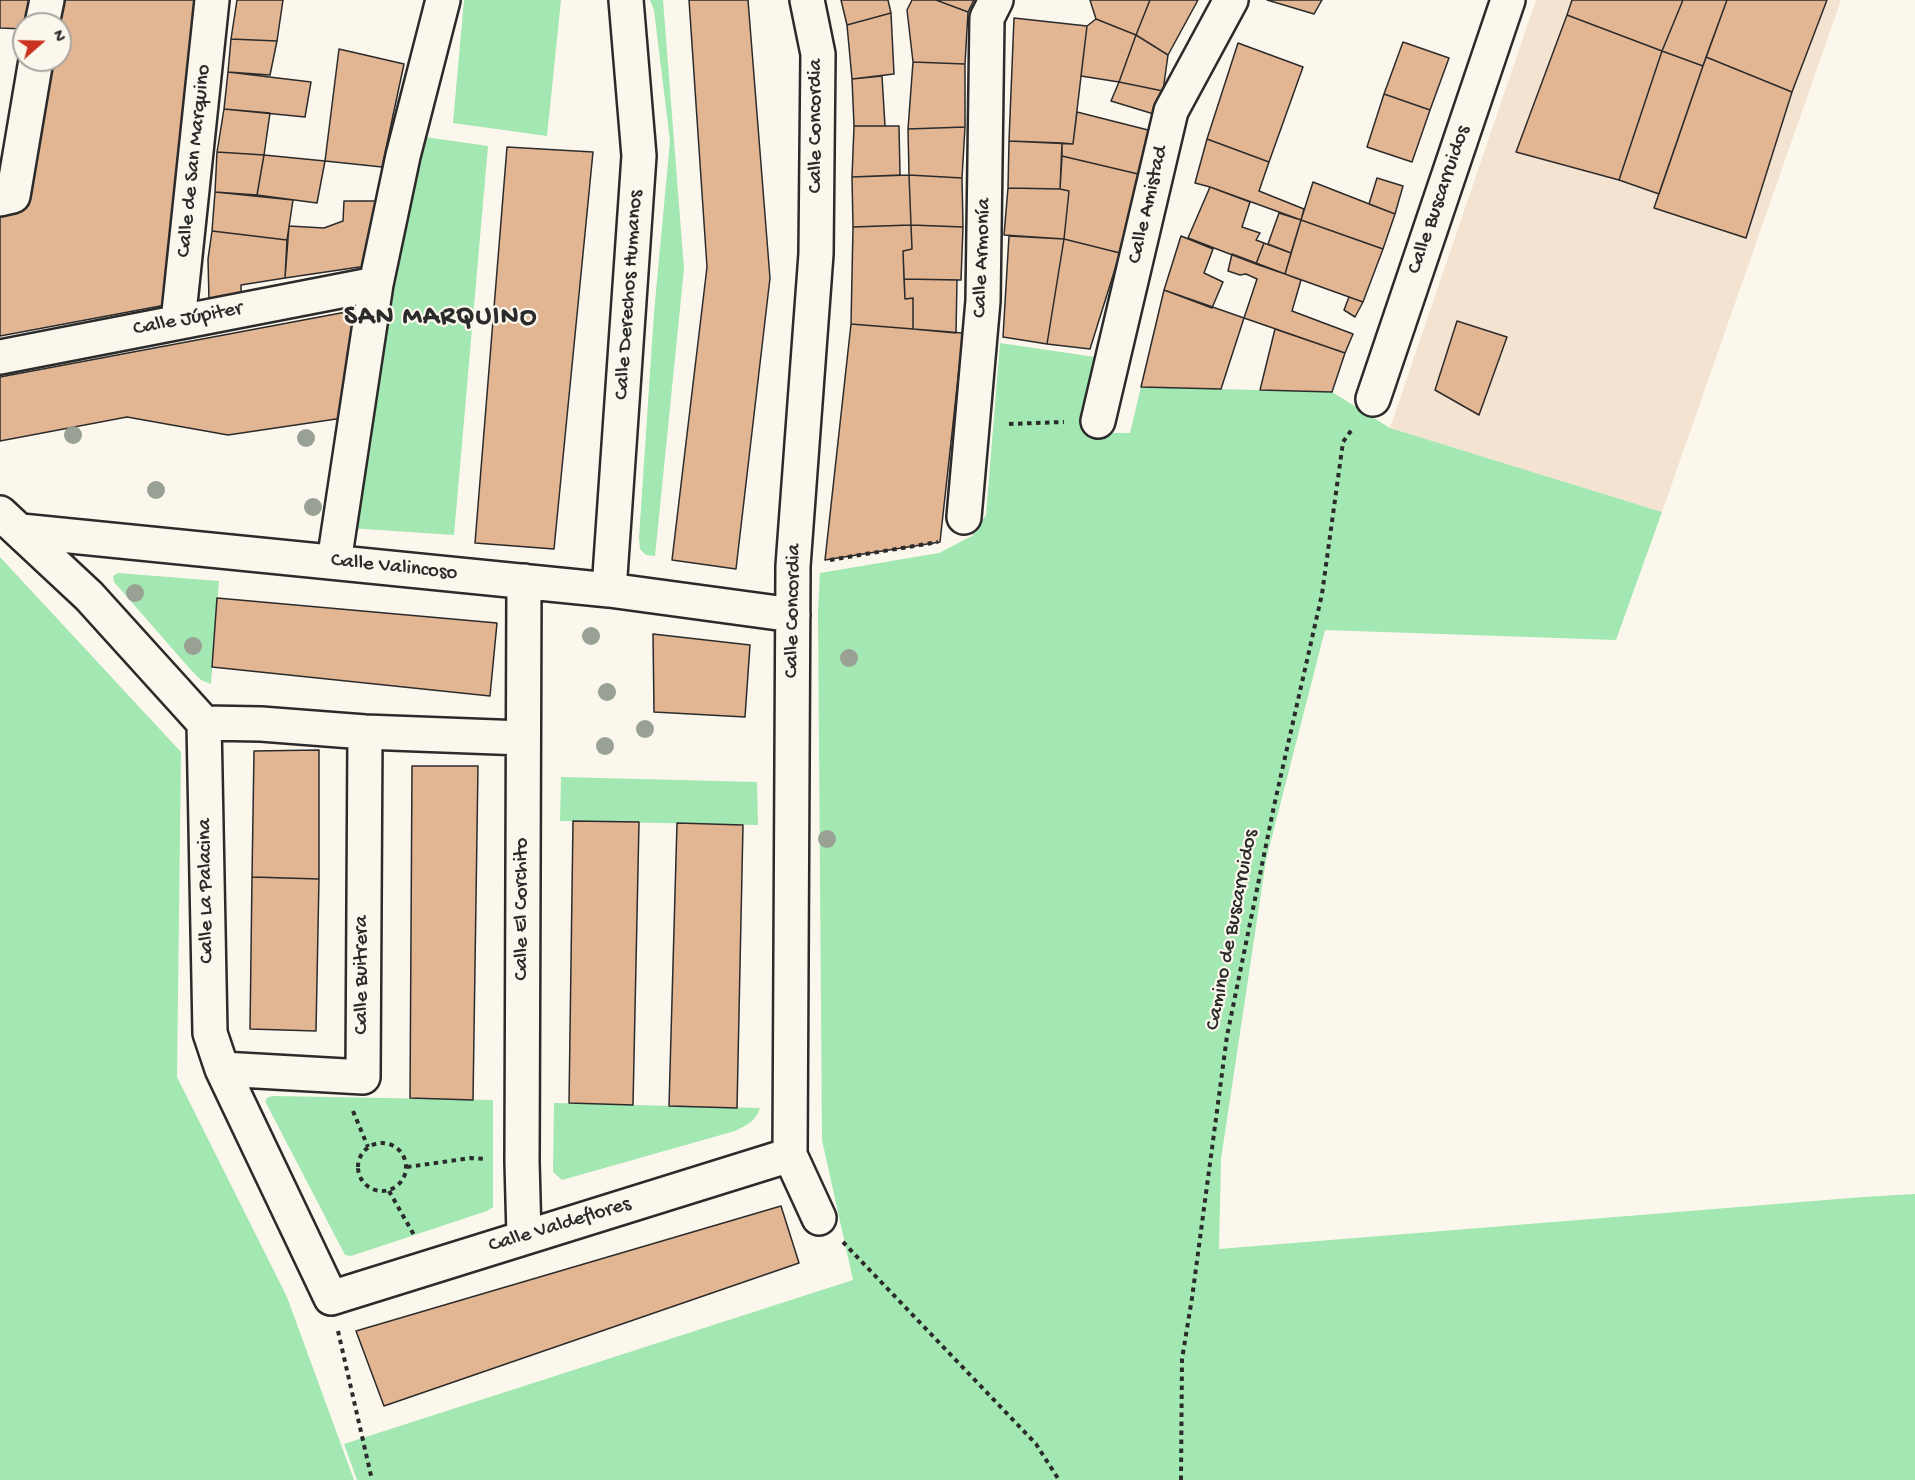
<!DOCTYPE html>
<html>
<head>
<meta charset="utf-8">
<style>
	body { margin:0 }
	#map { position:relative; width:1915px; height:1480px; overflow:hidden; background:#fbf7ec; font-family:"Gochi Hand",sans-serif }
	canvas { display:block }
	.north { position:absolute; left:12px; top:12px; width:60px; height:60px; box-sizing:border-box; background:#fbf7ec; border:2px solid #a8a59f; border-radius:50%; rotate:70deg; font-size:16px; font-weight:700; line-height:24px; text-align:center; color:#2b2b2b }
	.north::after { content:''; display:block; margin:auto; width:21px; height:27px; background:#c8321e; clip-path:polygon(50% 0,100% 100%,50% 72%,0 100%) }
</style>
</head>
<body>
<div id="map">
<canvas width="1915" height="1480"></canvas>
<div class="north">N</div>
</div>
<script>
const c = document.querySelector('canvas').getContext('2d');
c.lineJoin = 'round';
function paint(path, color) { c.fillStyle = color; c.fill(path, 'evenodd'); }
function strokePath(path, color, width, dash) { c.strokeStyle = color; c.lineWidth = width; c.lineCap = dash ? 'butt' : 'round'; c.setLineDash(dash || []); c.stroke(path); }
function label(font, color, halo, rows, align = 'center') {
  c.font = font + ' "Gochi Hand",sans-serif'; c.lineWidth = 4.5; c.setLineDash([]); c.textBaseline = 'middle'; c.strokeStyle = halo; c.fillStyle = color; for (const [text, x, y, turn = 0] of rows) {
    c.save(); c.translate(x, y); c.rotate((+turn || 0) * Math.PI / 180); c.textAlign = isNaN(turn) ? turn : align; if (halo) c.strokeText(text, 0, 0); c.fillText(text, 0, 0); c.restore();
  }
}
const built = new Path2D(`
	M1536 0H1841L1662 512 1390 428Z`);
const green = new Path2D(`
	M464 0H561L547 136 453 123Z
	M650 0H663L684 269 655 556 646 555 640 549 639 538 654 313 670 141 654 10Z
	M418 136 488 146 454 535 349 528Z
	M1000 343 1095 357 1086 433H1130L1141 387 1332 392 1390 428 1662 512 1616 640 1325 630 1266 860 1221 1159 1219 1249 1863 1197 1915 1194V1480H357L344 1444 853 1280 822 1140 818 612 820 573 939 553 972 536 986 515Z
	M0 557 181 752 177 1077 287 1297 354 1480H0Z
	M118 573 219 581 211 684 201 680 190 669 114 582 113 576Z
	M561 777 757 782 758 825 560 821Z
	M274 1096 493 1100V1207L487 1211 351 1256 345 1255 265 1101 268 1097Z
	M554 1103 760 1108C756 1121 747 1125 735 1131L562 1180 553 1172Z`);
const building = new Path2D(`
	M0 0H39L34 24H24V29L0 28Z
	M55 0H197L171 304 0 336V208L46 60H60V24H52Z
	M237 0H283L277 41 231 39Z
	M689 0H748L770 278 736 569 672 560 707 267Z
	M841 0H888L891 13 847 25Z
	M912 0H936L968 12 965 64 913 62 907 10Z
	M936 0H974L968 12Z
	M1090 0H1150L1136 35 1096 19Z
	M1150 0H1198L1168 55 1136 35Z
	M1267 0H1322L1314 14Z
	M1572 0H1683L1662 51 1567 15Z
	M1683 0H1727L1703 66 1662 51Z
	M1727 0H1827L1792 92 1706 57Z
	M891 13 894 74 852 79 847 25Z
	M1567 15 1662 51 1619 180 1516 152Z
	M1014 18 1087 26 1073 144 1009 141Z
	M1096 19 1136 35 1119 82 1081 76 1087 26Z
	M1136 35 1168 55 1163 91 1119 82Z
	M231 39 277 41 270 75 228 72Z
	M1403 42 1449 58 1430 110 1384 94Z
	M1238 43 1303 67 1269 162 1207 139Z
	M339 49 404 64 382 167 325 161Z
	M1662 51 1703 66 1659 194 1619 180Z
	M1706 57 1792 92 1746 238 1654 208Z
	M913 62 965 64V127L908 129Z
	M228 72 311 82 305 117 224 109Z
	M882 76 885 126H854L852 79Z
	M1119 82 1163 91 1157 115 1111 101Z
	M1384 94 1430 110 1412 162 1367 147Z
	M224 109 270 113 264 155 217 152Z
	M1077 112 1152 131 1138 174 1062 156V143L1073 144Z
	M854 126H899L900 175 852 177Z
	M965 127 962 178 909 175 908 129Z
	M1207 139 1269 162 1259 191 1304 209 1301 220 1210 187 1195 183Z
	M1009 141 1062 143 1060 189 1008 188Z
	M507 147 593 152 554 549 475 543Z
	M217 152 264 155 257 195 215 192Z
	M264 155 325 161 317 203 257 195Z
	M1062 156 1138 174 1120 253 1064 239 1069 191 1060 189Z
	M909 175 962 178 963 227 911 225Z
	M909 175 911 225 853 227 852 177Z
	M1377 178 1403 186 1395 214 1369 204Z
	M1313 182 1395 214 1383 249 1301 220Z
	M1210 187 1250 202 1242 227 1260 233 1256 240 1264 243 1256 264 1188 238Z
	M1008 188 1060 189 1069 191 1064 239 1004 235Z
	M215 192 293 200 287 240 212 231Z
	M344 201H382L373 265 285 278 289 226 324 228 343 221Z
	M1279 213 1301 220 1291 253 1268 244Z
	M1301 220 1383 249 1363 302 1285 274Z
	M911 225 912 249 903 251 905 299 913 298V329L851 324 853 227Z
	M911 225 963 227 961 280 904 279 903 251 912 249Z
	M212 231 287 240 285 278 241 285V299L209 301 208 259Z
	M1009 236 1064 239 1047 344 1003 337Z
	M1181 236 1213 249 1204 273 1223 282 1212 308 1164 290Z
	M1064 239 1120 253 1090 349 1047 344Z
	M1264 243 1291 253 1285 274 1256 264Z
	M1232 254 1301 280 1292 311 1353 334 1345 353 1244 318 1257 279 1246 274 1240 275 1228 271Z
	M904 279 957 280 956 333 913 329V298L905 299Z
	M1164 290 1244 318 1221 389 1141 387Z
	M1349 297 1363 302 1355 317 1344 310Z
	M362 309 343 418 228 435 127 417 0 441V377Z
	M1457 321 1507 337 1479 415 1435 390Z
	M851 324 963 333 940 542 825 560Z
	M1275 329 1345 353 1332 392 1260 390Z
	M217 598 497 623 490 696 212 667Z
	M653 634 750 645 745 717 654 712Z
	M319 750V879L252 877 254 751Z
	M412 766H478L473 1100 410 1098Z
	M573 821 639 822 633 1105 569 1103Z
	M677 823 743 825 737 1108 669 1106Z
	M252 877 319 879 316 1031 250 1029Z
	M781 1206 799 1263 384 1406 356 1331Z`);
const path = new Path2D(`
	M1009 424 1064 422
	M830 560 938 542
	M353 1111 368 1147
	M358 1167a24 24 0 1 1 48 0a24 24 0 1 1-48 0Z
	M407 1167 471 1158 486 1159
	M389 1191 414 1235
	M843 1242 1036 1444 1059 1480
	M338 1331 372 1480
	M1181 1480 1182 1359 1192 1298 1227 1036 1274 806 1322 594 1343 442 1353 428`);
const street = new Path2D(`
	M807 0 818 54 816 254 793 566 790 1155 819 1218
	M42 24 47 0
	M0 199 13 196 36 60
	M178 322 212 0
	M0 357 376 284
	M1373 399 1508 0
	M1098 421 1171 111 1231 0
	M0 513 89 596 204 723 210 1033 222 1069 331 1298 790 1155
	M964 517 983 301 987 18 996 0
	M21 531 609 590 793 615
	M334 562 376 284 403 156 443 0
	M609 590 639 156 626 0
	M204 723 261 724 365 732 523 738
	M222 1069 363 1077 365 732
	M524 1236 522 1162 524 581`);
const trees = [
	[73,435],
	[306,438],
	[156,490],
	[313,507],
	[135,593],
	[591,636],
	[193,646],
	[849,658],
	[607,692],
	[645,729],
	[605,746],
	[827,839]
];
const streetNames = [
	["Calle Concordia",817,126,-90],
	["Calle de San Marquino",195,161,-84],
	["Calle Buscarruidos",1440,200,-71],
	["Calle Amistad",1149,205,-77],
	["Calle Armonía",983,258,-88],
	["Calle Derechos Humanos",630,295,-86],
	["Calle Júpiter",188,320,-11],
	["Calle Valincoso",394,568,6],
	["Calle Concordia",794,611,-89],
	["Calle La Palacina",207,891,-91],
	["Calle El Corchito",523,909,-90],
	["Camino de Buscarruidos",1233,930,-79],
	["Calle Buitrera",363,975,-90],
	["Calle Valdeflores",560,1226,-17]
];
const districtNames = [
	["SAN MARQUINO",441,319]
];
paint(built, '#f4e3d1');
paint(green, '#a3e7b2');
paint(building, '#e2b593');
strokePath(building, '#2b2b2b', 1.5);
strokePath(street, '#2b2b2b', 38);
strokePath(path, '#2b2b2b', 4, [4.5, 4.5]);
strokePath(street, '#fbf7ec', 33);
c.fillStyle = '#99a195';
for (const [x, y] of trees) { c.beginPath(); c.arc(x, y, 9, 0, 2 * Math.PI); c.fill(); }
label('21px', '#2b2b2b', '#fbf7ec', streetNames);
c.letterSpacing = '1.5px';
label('bold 27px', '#2b2b2b', '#fbf7ec', districtNames);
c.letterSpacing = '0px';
</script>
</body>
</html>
